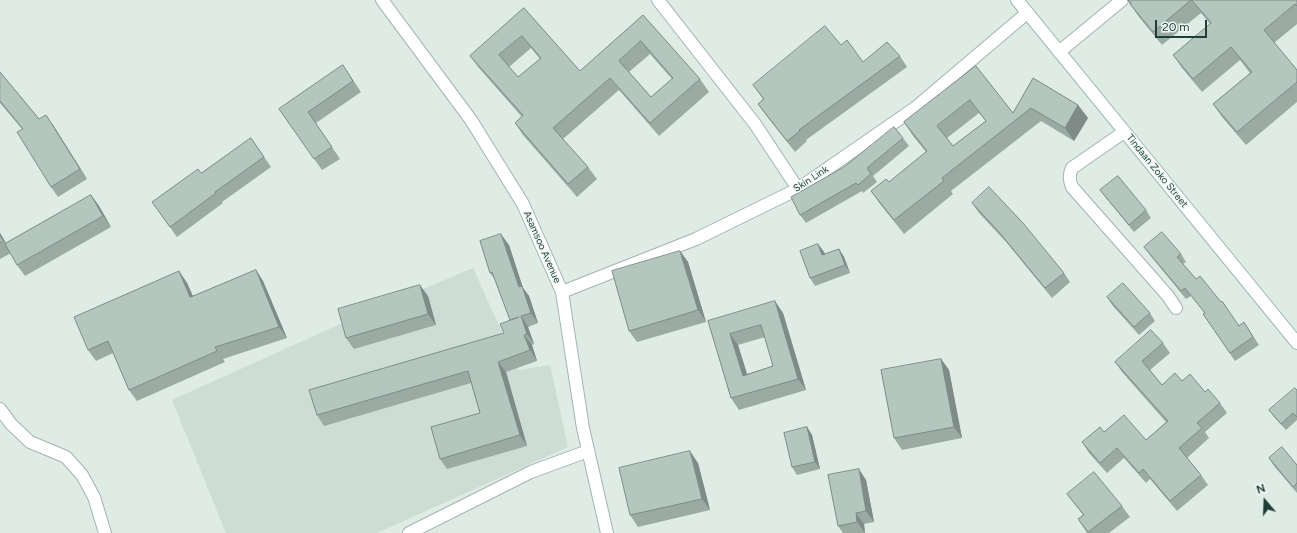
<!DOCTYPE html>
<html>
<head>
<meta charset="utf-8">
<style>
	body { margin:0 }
	#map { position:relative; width:1297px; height:533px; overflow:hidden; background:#dfece6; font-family:Figtree,sans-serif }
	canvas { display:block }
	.north { position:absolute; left:1245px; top:481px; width:40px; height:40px; -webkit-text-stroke:3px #f0f8f4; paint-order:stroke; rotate:341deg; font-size:11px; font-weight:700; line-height:16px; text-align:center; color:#1f3e35 }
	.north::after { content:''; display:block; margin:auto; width:14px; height:18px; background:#1f3e35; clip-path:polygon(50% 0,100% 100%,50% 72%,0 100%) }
	.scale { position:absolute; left:1155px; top:20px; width:52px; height:18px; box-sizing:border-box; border:2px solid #1f3e35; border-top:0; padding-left:5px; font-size:12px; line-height:14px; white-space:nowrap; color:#1f3e35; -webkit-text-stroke:3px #f0f8f4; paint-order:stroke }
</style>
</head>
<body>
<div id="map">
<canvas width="1297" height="533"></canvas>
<div class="north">N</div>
<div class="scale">20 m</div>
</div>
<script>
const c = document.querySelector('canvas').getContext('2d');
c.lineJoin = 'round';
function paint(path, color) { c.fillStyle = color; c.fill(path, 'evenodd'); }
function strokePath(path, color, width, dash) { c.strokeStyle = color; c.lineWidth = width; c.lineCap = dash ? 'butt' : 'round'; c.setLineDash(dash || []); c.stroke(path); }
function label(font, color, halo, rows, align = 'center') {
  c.font = font + ' Figtree,sans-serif'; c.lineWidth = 3; c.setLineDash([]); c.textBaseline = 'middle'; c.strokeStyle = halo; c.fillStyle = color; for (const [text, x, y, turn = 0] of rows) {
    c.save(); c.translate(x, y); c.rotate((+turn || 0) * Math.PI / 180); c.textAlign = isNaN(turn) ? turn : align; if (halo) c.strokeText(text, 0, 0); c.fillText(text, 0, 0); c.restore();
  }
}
const built = new Path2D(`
	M473 268 519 370 550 365 568 447 377 533H226L172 400 338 325Z`);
const street = new Path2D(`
	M382 0 471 120 523 204 562 292 583 428 607 533
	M658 0 755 124 798 189
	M1059 52 1122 0
	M1124 132 1072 168C1069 174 1069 180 1072 187L1168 296 1176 308
	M562 292 696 239 798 189 915 108 1027 13
	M0 409 11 424 30 442 66 457 82 475 94 497 105 533
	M409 533 531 472 588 451`);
const secondary = new Path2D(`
	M1017 0 1297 343`);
const wall = new Path2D(`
	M1127 0H1297V24L1274 43 1297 70V102L1246 145 1222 117 1213 104 1250 73 1240 60 1202 92 1182 68 1173 55 1210 24 1201 13 1162 45 1139 17Z
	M524 8 580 71 643 15 700 79 709 92 659 136 619 90 563 139 588 167 597 179 577 197 523 135 515 123 522 117 479 68 470 56ZM531 48 540 59 518 77 509 67ZM650 54 672 79 651 97 629 72Z
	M841 45 863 62 900 56 907 67 806 140 807 141 795 152 765 114 758 104 763 99 753 85Z
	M343 65 361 92 316 123 340 159 322 170 279 109Z
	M976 66 1013 113 1033 78 1078 105 1088 118 1074 141 1041 121 951 191 953 194 904 234 880 204 871 191 889 182 926 152 913 136 904 122ZM979 113 986 121 953 146 947 138Z
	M0 72 39 119 53 125 87 179 58 197 51 187 22 129 0 103Z
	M251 138 271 167 222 202 223 203 177 237 159 212 201 173Z
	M903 138 909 146 873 176 877 182 863 193 862 191 806 223 800 215Z
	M1100 190 1146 210 1151 218 1134 232 1106 198Z
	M91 195 99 206 111 227 25 276 17 265 11 253 0 259V233L6 243Z
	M972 203 1064 273 1070 282 1052 298 1006 242 979 213Z
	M818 244 824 252 825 254 839 249 844 257 850 273 815 286 810 278Z
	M509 245 523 288 529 296 538 323 528 327 534 344 532 345 537 361 506 372 527 446 447 469 440 459 480 413 471 383 324 426 317 415 504 333 510 320 494 278 490 273Z
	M1144 247 1181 254 1186 262 1183 264 1196 279 1239 325 1244 322 1259 345 1235 361 1203 314 1205 313 1191 296 1186 299 1149 254Z
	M680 251 688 262 706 322 637 342 629 331Z
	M256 270 263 281 287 338 223 359 225 362 137 401 129 390 113 353 96 361 88 350 179 271 187 283 193 296Z
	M428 296 436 325 354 349 346 338Z
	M1107 297 1150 313 1155 321 1139 335 1112 305Z
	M783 313 806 390 739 410 731 398 708 321ZM765 337 773 366 747 374 738 345Z
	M1163 343 1170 353 1150 370 1162 385 1182 381 1205 392 1220 403 1227 413 1205 432 1209 438 1187 458 1201 475 1208 485 1177 511 1150 479 1146 483 1124 458 1107 473 1089 453 1082 442 1104 432 1146 440 1166 422 1122 372 1115 362Z
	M941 359 949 370 962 438 902 450 894 438Z
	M1297 390V420L1286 430 1274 417 1269 410Z
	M807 427 812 435 820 469 797 475 792 467Z
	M1269 458 1297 465V493L1274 466Z
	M698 463 710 510 638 527 630 515Z
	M866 480 874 522 864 524 865 533H843L838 526Z
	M1067 494 1122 506 1130 517 1109 533H1087L1078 519 1083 515Z`);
const shadedWall = new Path2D(`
	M1078 105 1088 118 1074 141 1065 128Z
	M46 115 53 125 87 179 80 169Z
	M91 195 99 206 111 227 103 216Z
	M0 233 11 252 0 235Z
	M501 234 509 245 523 288 529 296 538 323 531 313 519 287Z
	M818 244 824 252 828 263 822 255Z
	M839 249 844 257 850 273 845 265Z
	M680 251 688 262 706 322 698 310Z
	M256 270 263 281 287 338 279 327Z
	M179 271 187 283 198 308 190 297Z
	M420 285 428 296 436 325 428 314Z
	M775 301 783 313 806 390 798 379Z
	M521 316 528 327 534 344 527 334Z
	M730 334 738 345 751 387 743 376Z
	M524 335 532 345 537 361 530 350Z
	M941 359 949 370 962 438 954 427Z
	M498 362 506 372 527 446 520 435Z
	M807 427 812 435 820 469 815 462Z
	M690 451 698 463 710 510 702 499Z
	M859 469 866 480 874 522 866 511Z
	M856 513 864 524 865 533 857 522Z`);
const building = new Path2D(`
	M1128 0H1191L1153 32 1130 4 1131 3Z
	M1192 0H1297V6L1295 4 1264 30 1297 70V82L1237 132 1213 104 1252 72 1231 47 1193 79 1173 55 1211 23Z
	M524 8 580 71 643 15 700 79 650 123 610 78 553 128 588 167 568 184 515 123 523 115 470 56ZM522 36 541 58 518 77 499 55ZM641 41 673 78 651 97 619 61Z
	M825 26 841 45 847 40 863 62 887 42 900 56 799 130 800 131 787 141 758 104 764 99 753 85Z
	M343 65 353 81 308 112 332 147 314 159 279 109Z
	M976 66 1013 113 1033 78 1078 105 1065 128 1031 108 942 178 944 181 894 220 871 191 886 179 889 182 927 151 904 122ZM970 100 986 121 953 146 937 126Z
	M0 72 39 119 46 115 80 169 51 187 17 132 23 129 0 101Z
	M894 127 903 138 867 168 871 174 858 185 856 183 800 215 791 197 844 167Z
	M251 138 264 157 215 192 216 193 170 227 152 202 198 169 201 173Z
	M1118 176 1146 210 1129 225 1100 190Z
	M989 187 1023 223 1064 273 1045 288 999 232 972 203Z
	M91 195 103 216 17 265 5 244Z
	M1162 232 1181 254 1177 257 1196 279 1200 276 1221 302 1222 301 1239 326 1244 322 1253 337 1230 353 1203 314 1205 313 1185 288 1181 291 1144 247Z
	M501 234 519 287 522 286 531 313 521 316 527 334 524 335 530 350 498 362 520 435 440 459 431 427 480 413 468 371 317 415 309 390 504 333 500 324 519 317 510 320 492 272 490 273 480 241Z
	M0 235 3 241 0 243Z
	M818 244 822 255 839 249 845 265 810 278 800 251Z
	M680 251 698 310 629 331 612 271Z
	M256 270 279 327 215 347 217 351 129 390 108 341 88 350 74 317 179 271 190 297Z
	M1123 283 1150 313 1134 327 1107 297Z
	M420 285 428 314 346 338 338 309Z
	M775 301 798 379 731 398 708 321ZM761 325 773 366 743 376 730 334Z
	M1151 330 1163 343 1142 361 1162 385 1175 373 1182 381 1190 374 1205 392 1208 389 1220 403 1197 423 1202 428 1179 448 1201 475 1170 501 1143 469 1139 473 1117 448 1100 463 1082 442 1100 427 1104 432 1124 415 1146 440 1168 421 1115 362Z
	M941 359 954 427 894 438 881 370Z
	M1295 388 1297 390V417L1293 413 1281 424 1269 410Z
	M807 427 815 462 792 467 784 433Z
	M1282 447 1297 465V483L1293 487 1269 458Z
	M690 451 702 499 630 515 619 468Z
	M859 469 866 511 856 513 857 522 838 526 828 475Z
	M1094 472 1122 506 1088 532 1078 519 1084 515 1067 494Z`);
const streetNames = [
	["Tindaan Zoko Street",1157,171,51],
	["Skin Link",811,179,-33],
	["Asamsoo Avenue",542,247,66]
];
paint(built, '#cddcd5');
strokePath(street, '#a2b4ad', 14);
strokePath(secondary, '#9db9af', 14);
strokePath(street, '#fff', 12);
strokePath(secondary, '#fff', 12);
paint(wall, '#9baba4');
paint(shadedWall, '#7e8b86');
paint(building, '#b4c7bf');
strokePath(building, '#7e8b86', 1);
label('10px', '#1f3e35', '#f0f8f4', streetNames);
</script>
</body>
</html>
